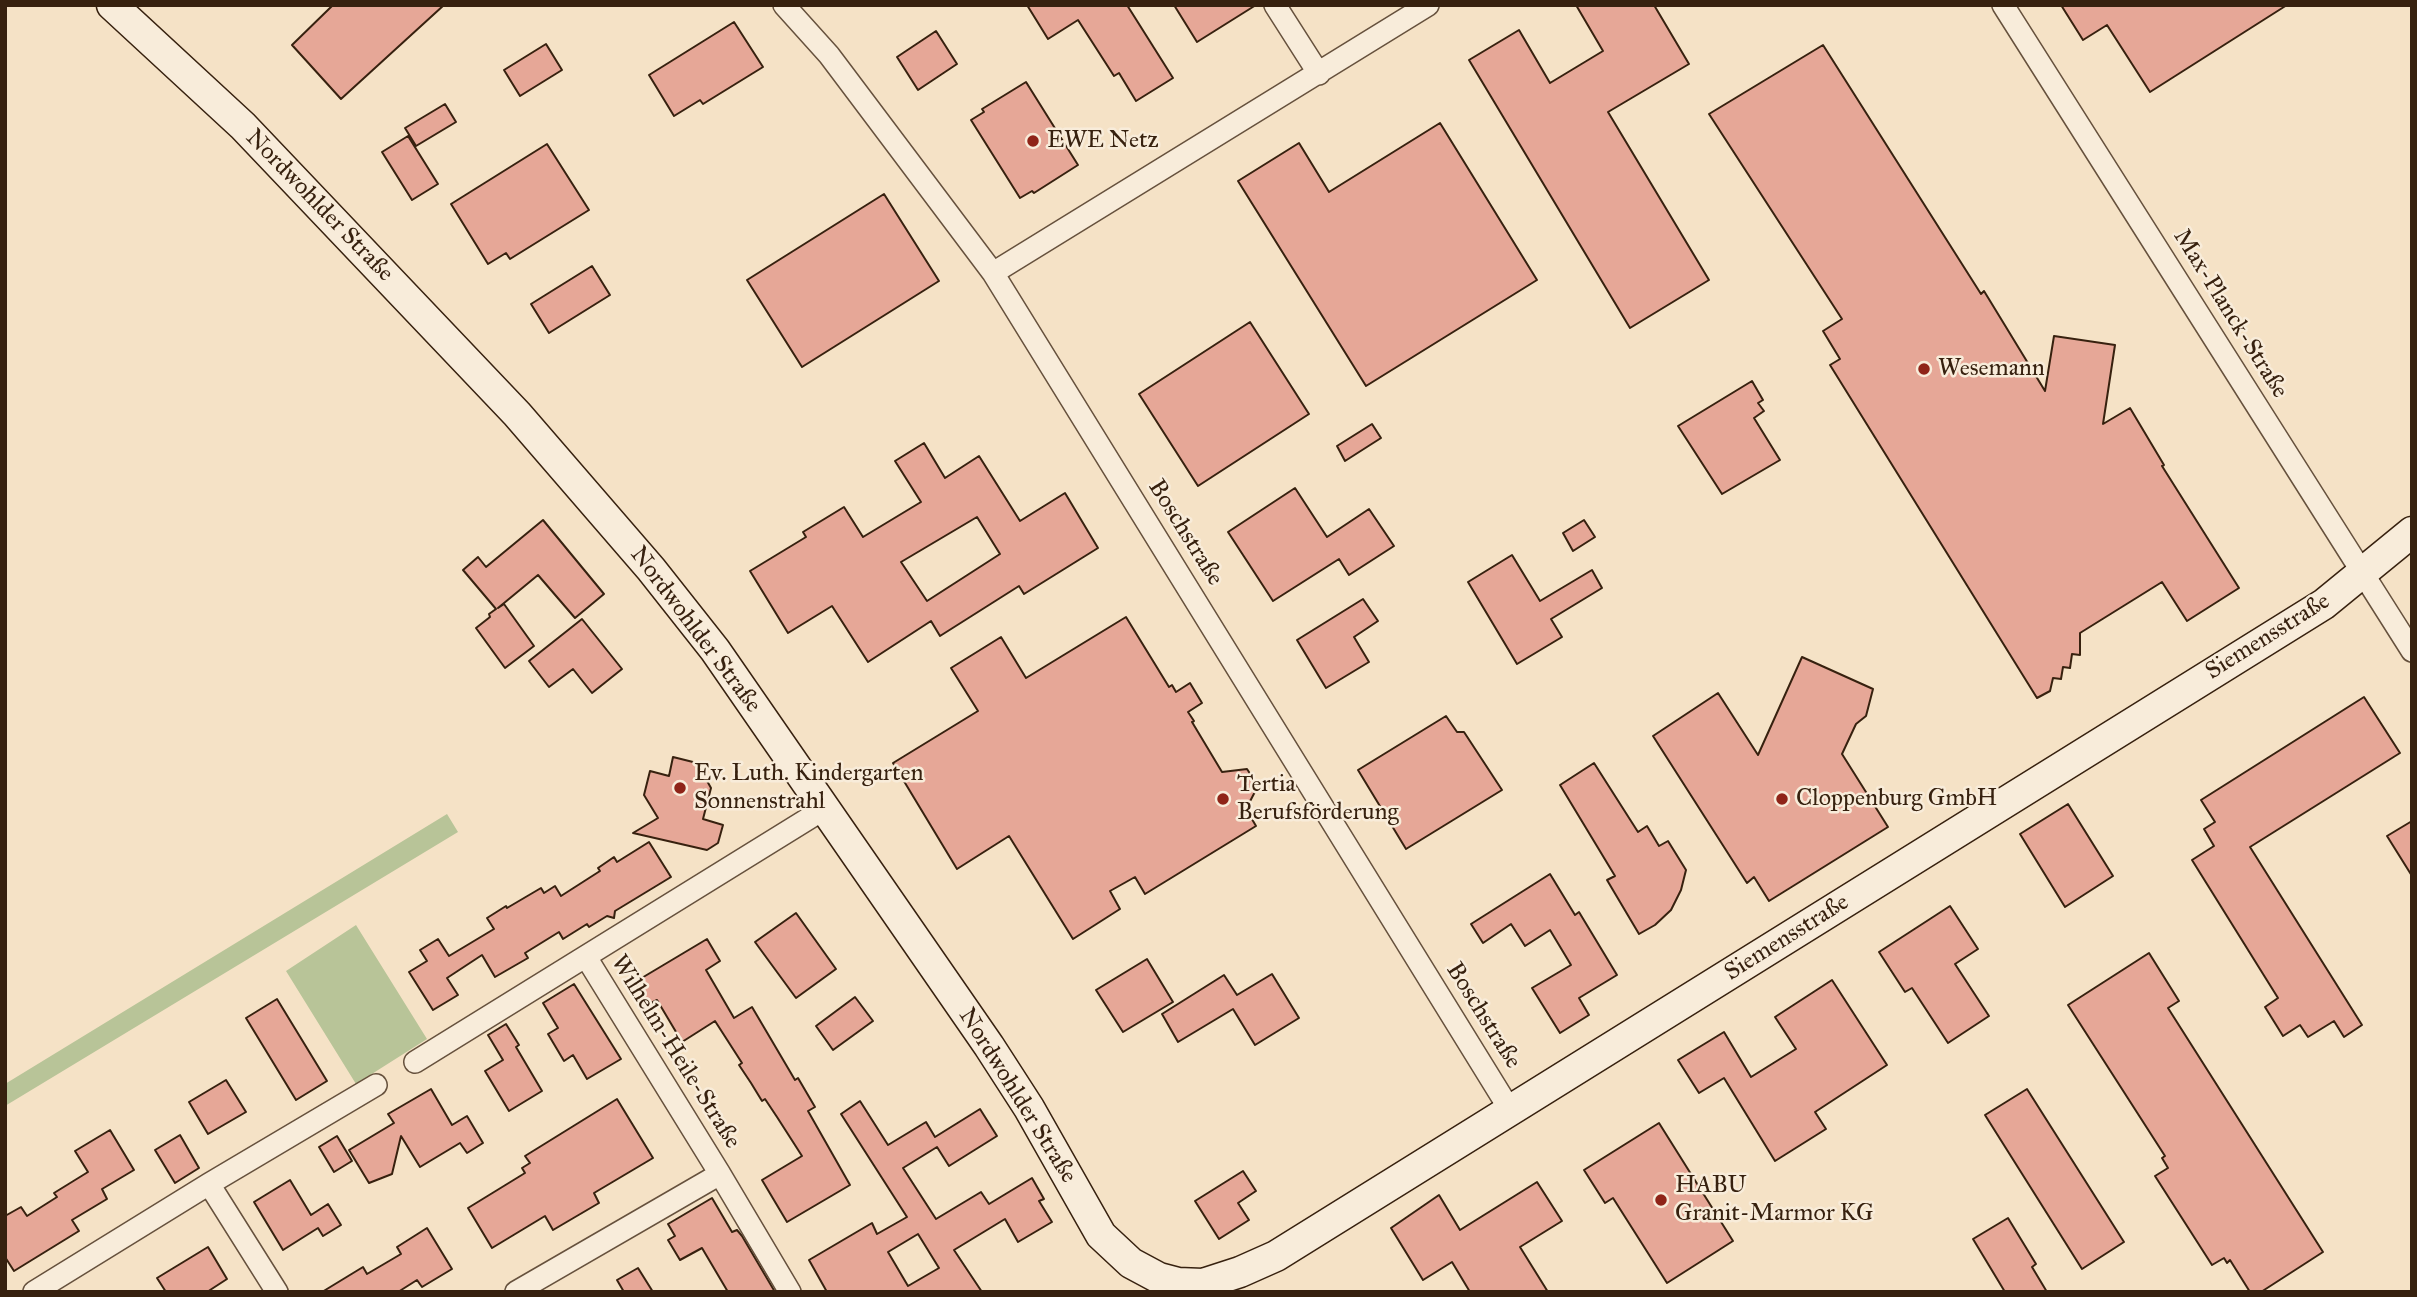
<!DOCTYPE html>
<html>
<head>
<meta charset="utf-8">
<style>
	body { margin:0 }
	#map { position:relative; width:2417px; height:1297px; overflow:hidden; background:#f5e2c6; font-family:"IM FELL Great Primer",serif }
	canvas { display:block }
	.frame { position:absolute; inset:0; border:7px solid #37210f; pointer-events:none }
</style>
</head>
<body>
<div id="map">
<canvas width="2417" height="1297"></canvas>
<div class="frame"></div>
</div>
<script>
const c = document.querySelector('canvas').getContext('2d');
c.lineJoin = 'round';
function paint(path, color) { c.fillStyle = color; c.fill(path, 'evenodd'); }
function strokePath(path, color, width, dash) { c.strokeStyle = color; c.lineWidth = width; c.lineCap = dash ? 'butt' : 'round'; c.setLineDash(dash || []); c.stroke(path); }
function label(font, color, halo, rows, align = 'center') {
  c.font = font + ' "IM FELL Great Primer",serif'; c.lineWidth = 5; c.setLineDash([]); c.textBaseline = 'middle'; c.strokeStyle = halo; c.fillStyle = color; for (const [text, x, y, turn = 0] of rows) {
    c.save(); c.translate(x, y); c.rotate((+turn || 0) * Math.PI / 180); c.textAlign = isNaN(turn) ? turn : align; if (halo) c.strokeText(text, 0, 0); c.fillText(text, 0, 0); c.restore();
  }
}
const green = new Path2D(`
	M447 814 458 832 5 1106V1084Z
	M356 925 427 1039 356 1084 286 971Z`);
const building = new Path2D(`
	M333 5H444L341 99 292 45Z
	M1027 5H1127L1173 78 1136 101 1119 73 1114 76 1078 20 1048 39Z
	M1174 5H1256L1197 42Z
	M1576 5H1654L1689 64 1608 112 1709 280 1630 328 1469 60 1519 30 1550 83 1603 51Z
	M2061 5H2287L2150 92 2107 25 2083 40Z
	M734 22 763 67 703 104 700 100 674 116 649 75Z
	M936 31 957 64 918 90 897 57Z
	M546 44 562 70 520 96 504 70Z
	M1823 45 1981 294 1984 291 2045 391 2054 336 2115 345 2103 424 2130 408 2164 465 2162 466 2239 588 2187 621 2162 582 2080 633V655L2072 654 2070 668 2063 667 2061 679 2053 678 2050 691 2037 698 1830 365 1840 359 1823 331 1842 319 1709 114Z
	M1026 82 1078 165 1034 193 1032 191 1020 198 971 120 984 112 982 109Z
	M445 104 456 122 416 146 405 128Z
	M1440 123 1537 280 1366 386 1238 181 1299 143 1329 192Z
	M408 136 438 184 412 200 382 152Z
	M547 144 589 210 510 259 506 253 488 264 451 204Z
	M884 194 939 281 802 367 747 280Z
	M592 266 610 295 549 333 531 304Z
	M1250 322 1309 414 1198 486 1139 394Z
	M1752 381 1763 400 1758 403 1764 411 1754 418 1780 460 1722 494 1678 426Z
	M1372 424 1381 438 1345 461 1337 446Z
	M924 443 945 478 979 456 1020 521 1065 493 1098 548 1024 594 1019 586 940 636 931 621 868 662 832 606 788 633 750 571 806 537 803 532 844 507 863 537 921 502 895 461ZM977 517 1000 554 927 601 901 562Z
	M1295 488 1327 537 1369 509 1394 546 1349 575 1339 559 1273 601 1228 532Z
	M543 520 604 594 575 618 538 575 498 608 504 604 534 646 505 668 476 628 490 617 489 614 496 609 463 570 478 557 486 567Z
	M1584 520 1595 537 1573 551 1563 533Z
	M1512 555 1540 601 1592 570 1602 588 1551 619 1562 637 1517 664 1468 582Z
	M1363 599 1378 621 1354 637 1369 662 1326 688 1297 640Z
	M1126 617 1169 687 1172 685 1176 692 1190 683 1202 703 1188 712 1194 721 1192 722 1222 772 1247 769 1258 786 1246 809 1256 826 1145 894 1135 877 1110 891 1120 909 1073 939 1009 836 957 869 893 763 978 711 951 668 1001 637 1026 678Z
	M582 619 622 669 592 693 573 669 549 687 529 661Z
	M1802 657 1873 689 1866 716 1856 724 1842 754 1888 827 1769 901 1754 877 1747 883 1653 736 1718 693 1758 755Z
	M2364 697 2400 753 2250 847 2362 1025 2344 1037 2334 1021 2308 1037 2300 1025 2283 1036 2265 1007 2278 998 2192 860 2214 846 2204 829 2215 822 2201 800Z
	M1446 716 1457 732H1464L1502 790 1406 849 1358 770Z
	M673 757 697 763 711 788 703 819 723 825 718 843 707 850 633 833 658 818 644 795 650 771 669 776Z
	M1594 763 1638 832 1647 826 1659 846 1668 841 1686 870 1681 890 1671 910 1655 925 1639 934 1607 880 1615 876 1560 785Z
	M2068 804 2113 876 2065 907 2020 834Z
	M2412 821V876L2387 836Z
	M649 842 671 877 615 911 614 918 607 916 589 927 587 924 563 939 559 932 525 953 528 958 495 977 482 955 447 978 458 995 433 1010 409 972 427 961 420 950 438 939 449 956 494 929 487 918 506 906 507 908 541 888 544 893 555 886 561 896 600 871 598 868 614 857 617 862Z
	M1550 874 1575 915 1579 912 1617 975 1579 998 1589 1015 1560 1033 1532 988 1571 965 1550 930 1525 946 1511 924 1483 943 1471 924Z
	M1950 906 1978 949 1955 964 1989 1016 1948 1043 1912 988 1905 992 1879 952Z
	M796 913 836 969 796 998 755 942Z
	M707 939 720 961 706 970 734 1018 752 1007 795 1080 798 1078 815 1107 808 1111 850 1185 787 1222 762 1180 802 1156 777 1117 765 1099 762 1101 751 1083 739 1065 742 1063 715 1021 682 1042 657 1000 649 1004 635 982Z
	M2149 953 2179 1001 2168 1008 2323 1252 2261 1292H2250L2230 1260 2227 1263 2224 1258 2212 1265 2155 1176 2168 1168 2162 1158 2165 1156 2068 1005Z
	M1147 959 1173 1002 1123 1032 1096 990Z
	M1272 974 1299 1018 1255 1045 1233 1009 1178 1042 1162 1014 1224 975 1237 995Z
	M1832 980 1887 1065 1815 1112 1826 1129 1775 1161 1724 1078 1699 1093 1678 1060 1724 1032 1751 1077 1796 1049 1775 1017Z
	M574 984 621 1059 587 1079 573 1055 564 1061 548 1034 558 1028 543 1003Z
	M855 997 873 1021 833 1050 816 1026Z
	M277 999 327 1081 296 1100 246 1018Z
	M506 1024 519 1045 516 1047 542 1091 509 1111 485 1071 503 1060 488 1035Z
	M226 1080 246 1112 208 1134 189 1102Z
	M431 1089 452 1125 467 1116 483 1143 467 1153 460 1143 420 1167 401 1136 392 1174 369 1183 349 1150 394 1123 388 1114Z
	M2027 1089 2124 1242 2082 1269 1985 1115Z
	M617 1099 653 1158 594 1193 599 1203 553 1230 545 1216 492 1248 468 1208 525 1173 522 1168 530 1163 525 1156Z
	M860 1101 888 1145 926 1122 935 1137 980 1109 997 1136 949 1166 937 1147 903 1168 936 1219 981 1192 989 1204 1032 1178 1044 1199 1039 1201 1052 1222 1018 1242 1005 1219 954 1250 982 1292H827L809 1260 872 1223 877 1234 907 1217 841 1114ZM918 1234 939 1268 908 1286 888 1252Z
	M1659 1123 1733 1241 1667 1283 1613 1198 1605 1203 1584 1170Z
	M110 1130 134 1170 102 1189 107 1199 72 1220 79 1231 14 1271 5 1257V1216L21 1207 27 1216 57 1197 54 1193 88 1172 75 1151Z
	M180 1135 199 1168 175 1183 155 1150Z
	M337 1136 352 1161 334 1172 319 1147Z
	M1243 1171 1256 1191 1238 1203 1249 1220 1219 1239 1195 1201Z
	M290 1180 311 1215 328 1204 341 1225 323 1236 318 1228 283 1250 254 1202Z
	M1537 1182 1562 1221 1520 1247 1548 1292H1470L1452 1262 1423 1280 1391 1228 1439 1195 1460 1230Z
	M712 1198 732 1232 737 1230 742 1236 775 1292H728L702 1248 680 1260 668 1240 675 1236 668 1224Z
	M2008 1218 2036 1264 2032 1267 2047 1292H2005L1973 1239Z
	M427 1228 452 1269 422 1287 417 1280 398 1292H322L363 1267 367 1274 401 1254 397 1247Z
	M208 1247 227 1279 207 1292H166L157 1278Z
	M638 1268 653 1292H624L617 1280Z`);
const street = new Path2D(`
	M784 5 829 55 993 273 1510 1110
	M1275 5 1319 74
	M2003 5 2412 651
	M993 273 1428 5
	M415 1062 824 809
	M720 1174 790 1292
	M209 1184 277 1292
	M34 1292 209 1184 376 1085
	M516 1292 720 1174 586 957`);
const secondary = new Path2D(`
	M112 5 243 126 517 414 651 569 715 650 989 1046 1029 1108 1101 1235 1131 1263 1159 1278 1178 1283 1203 1284 1240 1272 1276 1256 2324 604 2412 532`);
const markers = [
	[1033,141,7,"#8f2418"],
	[1924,369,7,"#8f2418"],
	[680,788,7,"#8f2418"],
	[1223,799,7,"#8f2418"],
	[1782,799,7,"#8f2418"],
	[1661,1200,7,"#8f2418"]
];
const poiNames = [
	["EWE Netz",1047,141],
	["Wesemann",1938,369],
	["Ev. Luth. Kindergarten",694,774],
	["Sonnenstrahl",694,802],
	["Tertia",1237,785],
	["Berufsförderung",1237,813],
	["Cloppenburg GmbH",1796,799],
	["HABU",1675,1186],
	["Granit-Marmor KG",1675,1214]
];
const streetNames = [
	["Nordwohlder Straße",319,206,46],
	["Max-Planck-Straße",2230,314,58],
	["Boschstraße",1185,533,58],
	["Nordwohlder Straße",695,630,53],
	["Siemensstraße",2268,637,-32],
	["Siemensstraße",1787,938,-32],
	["Boschstraße",1483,1016,58],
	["Wilhelm-Heile-Straße",675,1052,58],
	["Nordwohlder Straße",1017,1096,58]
];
paint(green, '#b8c498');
paint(building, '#e6a797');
strokePath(building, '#37210f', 2);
strokePath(street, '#66513d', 24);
strokePath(secondary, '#37210f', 33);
strokePath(street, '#f8ecda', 21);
strokePath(secondary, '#f8ecda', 30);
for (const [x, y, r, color] of markers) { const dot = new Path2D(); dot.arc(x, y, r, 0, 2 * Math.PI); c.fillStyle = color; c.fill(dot); strokePath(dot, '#f8ecda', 2.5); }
label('24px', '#37210f', '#f8ecda', poiNames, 'left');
label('24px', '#37210f', '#f8ecda', streetNames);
</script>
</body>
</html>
